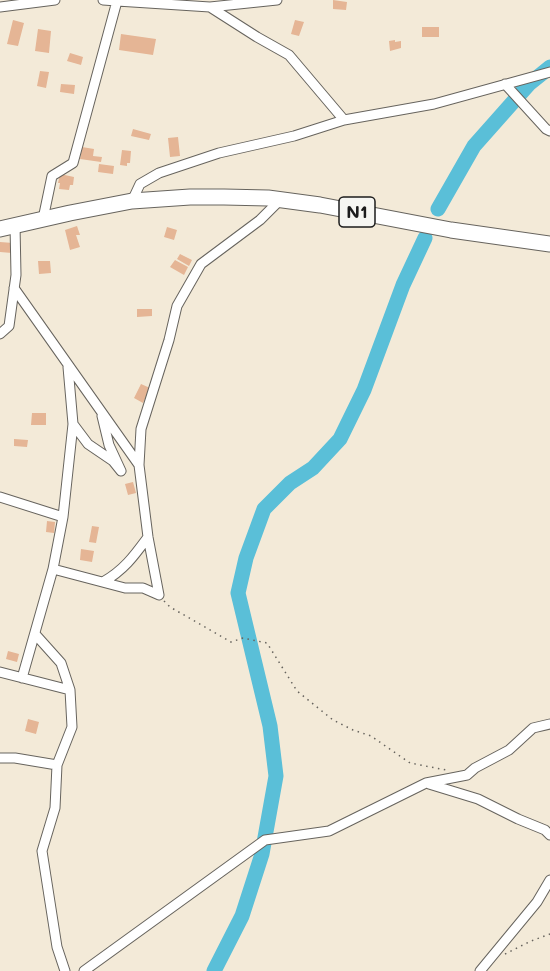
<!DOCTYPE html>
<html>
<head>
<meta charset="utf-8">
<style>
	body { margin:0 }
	canvas { display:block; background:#f3ead8 }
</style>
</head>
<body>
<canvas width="550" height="971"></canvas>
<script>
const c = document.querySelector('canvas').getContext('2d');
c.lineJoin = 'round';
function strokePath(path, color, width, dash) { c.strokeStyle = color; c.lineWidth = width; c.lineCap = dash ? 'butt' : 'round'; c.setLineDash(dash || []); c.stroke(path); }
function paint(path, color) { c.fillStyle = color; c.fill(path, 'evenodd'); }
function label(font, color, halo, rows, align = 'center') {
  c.font = font + ' Mali,sans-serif'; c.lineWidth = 6; c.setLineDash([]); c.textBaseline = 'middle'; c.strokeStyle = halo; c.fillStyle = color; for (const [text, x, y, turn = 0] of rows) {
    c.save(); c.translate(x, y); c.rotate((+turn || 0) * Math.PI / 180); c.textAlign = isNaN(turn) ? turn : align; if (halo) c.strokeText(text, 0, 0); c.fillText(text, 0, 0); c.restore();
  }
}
const river = new Path2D(`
	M438 209 474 146 529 84 550 67
	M214 971 242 916 262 854 276 776 270 726 238 593 246 558 264 509 290 483 313 468 340 439 364 390 403 285 425 238`);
const building = new Path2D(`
	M333 0 347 2 346 10 333 9Z
	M13 20 24 23 18 46 7 44Z
	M295 20 304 22 299 36 291 34Z
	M422 27H439V37H422Z
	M38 29 51 31 49 53 35 51Z
	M121 34 156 39 153 55 119 50Z
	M395 40V42L401 41V48L390 51 389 41Z
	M70 53 83 57 81 65 67 61Z
	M40 71 49 72 46 88 37 86Z
	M61 84 75 85 74 94 60 92Z
	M133 129 151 134 149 140 131 136Z
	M178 137 180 156 170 157 168 138Z
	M82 147 94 149 93 156 102 157 101 162 80 159Z
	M122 150 131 151 130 163H127V166L120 165Z
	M99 164 114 166 113 174 98 172Z
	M60 174 74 177 73 185H70L69 190 59 189 60 183H58Z
	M77 226 80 235H76L80 247 70 250 65 230Z
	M167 227 177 230 174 240 164 237Z
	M0 242 13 243 12 253 0 252Z
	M180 254 192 260 189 266 177 259Z
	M175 260 188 267 184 275 170 267Z
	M38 261H50L51 273 39 274Z
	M137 309H152V316L137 317Z
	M141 384 150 388 143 403 134 398Z
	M32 413H46V425H31Z
	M14 439 28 440 27 447 14 446Z
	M133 482 136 493 128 495 125 484Z
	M47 521 55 522 54 533 46 532Z
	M92 526 99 527 96 543 89 542Z
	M81 549 94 551 92 562 80 560Z
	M8 651 19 654 17 662 6 659Z
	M28 719 39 722 36 734 25 731Z`);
const path = new Path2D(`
	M164 601 170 607 231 642 243 638 267 643 297 691 333 720 353 730 371 736 410 763 446 770
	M505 954 531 941 550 934`);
const street = new Path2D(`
	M117 1 210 7 257 37 289 55 344 120
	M0 7 55 0
	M210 7 277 0
	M505 84 546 129 550 131
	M132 201 140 184 159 173 219 153 294 136 344 120 434 104 550 72
	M43 219 52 176 73 163 117 1 103 0
	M14 288 139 465 148 537 159 595
	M0 334 9 326 16 275 15 225
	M73 424 88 444 113 461 121 471 109 445 102 416
	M139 465 141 429 169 340 177 306 201 264 260 220 280 200
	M0 497 63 517
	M53 569 125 588H143L159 595
	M103 582C124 570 134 556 148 537
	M0 672 70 690
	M22 678 53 569 63 517 73 424 68 367
	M0 758H15L57 765 72 727 70 690 61 663 35 634
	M57 765 55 808 42 851 57 947 65 971
	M429 784 478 799 518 819 545 830 550 835
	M84 971 265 840 329 831 426 783 467 775 475 768 509 750 533 728 550 724
	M480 971 537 902 550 880`);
const primary = new Path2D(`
	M0 229 70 213 132 201 190 197H224L268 198 320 205 451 230 550 244`);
const shields = [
	[357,212,36]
];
const shieldNames = [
	["N1",357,212]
];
strokePath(river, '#5abfd8', 15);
paint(building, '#e5b595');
strokePath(street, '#67645e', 11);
strokePath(primary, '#67645e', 17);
strokePath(path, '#67645e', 1.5, [1.5, 4.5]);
strokePath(street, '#fff', 9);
strokePath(primary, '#fff', 15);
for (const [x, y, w] of shields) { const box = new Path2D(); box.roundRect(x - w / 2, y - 15, w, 30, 4.5); c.fillStyle = '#f6f6f2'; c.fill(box); strokePath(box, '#1c1c1c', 1.5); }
label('bold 18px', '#1c1c1c', null, shieldNames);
</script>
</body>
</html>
